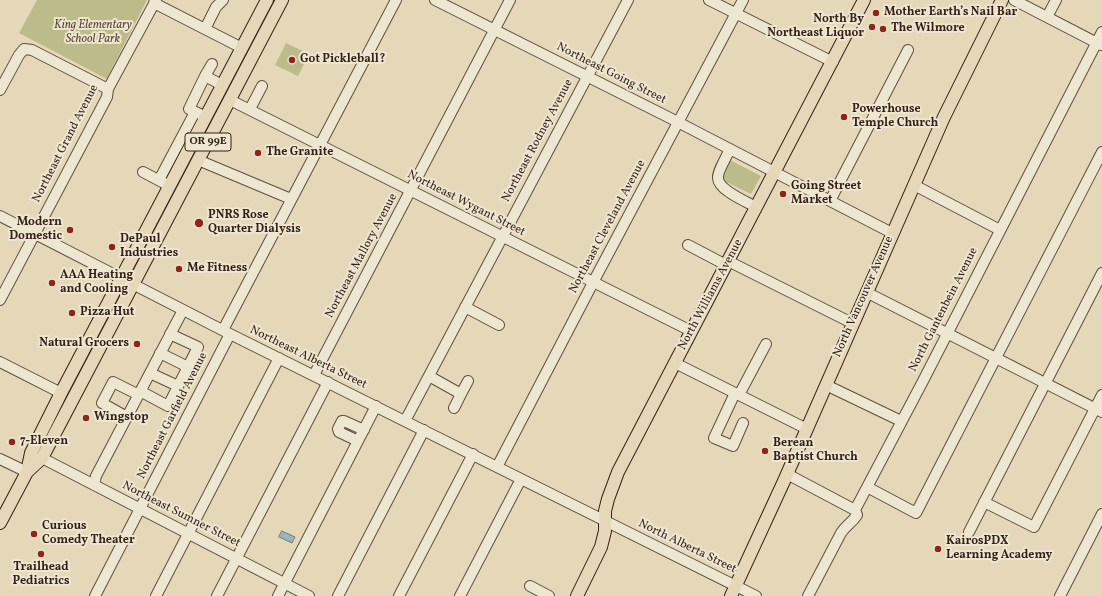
<!DOCTYPE html>
<html>
<head>
<meta charset="utf-8">
<style>
	body { margin:0 }
	canvas { display:block; background:#e4d8b8 }
</style>
</head>
<body>
<canvas width="1102" height="596"></canvas>
<script>
const c = document.querySelector('canvas').getContext('2d');
c.lineJoin = 'round';
function paint(path, color) { c.fillStyle = color; c.fill(path, 'evenodd'); }
function strokePath(path, color, width, dash) { c.strokeStyle = color; c.lineWidth = width; c.lineCap = dash ? 'butt' : 'round'; c.setLineDash(dash || []); c.stroke(path); }
function label(font, color, halo, rows, align = 'center') {
  c.font = font + ' Vollkorn,serif'; c.lineWidth = 4; c.setLineDash([]); c.textBaseline = 'middle'; c.strokeStyle = halo; c.fillStyle = color; for (const [text, x, y, turn = 0] of rows) {
    c.save(); c.translate(x, y); c.rotate((+turn || 0) * Math.PI / 180); c.textAlign = isNaN(turn) ? turn : align; if (halo) c.strokeText(text, 0, 0); c.fillText(text, 0, 0); c.restore();
  }
}
const green = new Path2D(`
	M37 0H147L107 78H105L19 33Z
	M286 43 309 54 298 76 275 65Z
	M722 156 761 176 751 194 712 175Z`);
const water = new Path2D(`
	M282 531 295 537 292 543 279 537Z`);
const minor = new Path2D(`
	M435 0 668 117 892 233
	M709 0 833 62
	M1014 0 1101 45
	M154 3 242 48
	M1047 17 1056 0
	M205 29 216 7 223 0
	M205 76 212 64
	M0 90 19 55 24 49 32 50 108 89
	M230 100 691 331
	M250 109 262 86
	M200 114 189 109 205 76 222 85
	M730 149C727 156 717 172 718 178 718 190 747 202 756 207
	M198 160 291 199
	M143 172 164 183
	M159 180 195 112
	M914 185 1000 230
	M830 201 908 50
	M0 216 230 334 756 596
	M688 245 726 265
	M728 261 852 323
	M866 292 1102 412
	M0 300 107 97 108 89 156 0
	M465 307 499 325
	M223 330 396 0
	M160 353 188 367
	M0 362 61 393
	M675 363 807 429
	M150 373 178 386
	M314 375 510 0
	M429 376 461 394 454 408
	M826 385 901 421
	M140 391 168 406 198 347 170 334
	M735 393 714 438 733 446 743 423
	M461 394 468 381
	M739 395 766 344
	M127 417 102 403 113 382 139 395
	M405 421 628 0
	M358 441 339 432 338 429 342 421H344L364 430
	M42 458 309 596
	M0 459 27 472
	M497 467 597 275 743 0
	M787 474 855 510
	M94 485 96 476 183 310
	M867 487 916 513 1102 152
	M984 502 1034 527 1102 395
	M969 532 1102 273
	M530 586 549 596
	M95 596 230 334
	M156 596 279 358
	M217 596 328 382
	M278 596 376 406
	M338 596 424 430
	M399 596 473 454
	M460 596 521 479
	M808 596 841 533C846 525 852 523 857 515L855 510 923 381 1102 32
	M1060 596 1102 514`);
const major = new Path2D(`
	M27 472 42 458 282 0
	M0 523 27 472 31 453 61 393 267 0
	M577 596 601 547 605 531V511L608 499 618 472 864 0
	M731 596 784 481 944 117 1002 0`);
const markers = [
	[876,13,4,"#8f2418"],
	[872,27,4,"#8f2418"],
	[883,29,4,"#8f2418"],
	[292,60,4,"#8f2418"],
	[844,117,4,"#8f2418"],
	[258,153,4,"#8f2418"],
	[783,194,4,"#8f2418"],
	[199,223,5,"#8f2418"],
	[70,230,4,"#8f2418"],
	[112,247,4,"#8f2418"],
	[179,269,4,"#8f2418"],
	[52,283,4,"#8f2418"],
	[72,313,4,"#8f2418"],
	[137,344,4,"#8f2418"],
	[86,418,4,"#8f2418"],
	[12,442,4,"#8f2418"],
	[765,451,4,"#8f2418"],
	[34,534,4,"#8f2418"],
	[938,549,4,"#8f2418"],
	[41,554,4,"#8f2418"]
];
const shields = [
	[208,142,46]
];
const shieldNames = [
	["OR 99E",208,142]
];
const poiNames = [
	["Mother Earth’s Nail Bar",884,13],
	["North By",864,20,"right"],
	["Northeast Liquor",864,34,"right"],
	["The Wilmore",891,29],
	["Got Pickleball?",300,60],
	["Powerhouse",852,110],
	["Temple Church",852,124],
	["The Granite",266,153],
	["Going Street",791,187],
	["Market",791,201],
	["PNRS Rose",208,216],
	["Quarter Dialysis",208,230],
	["Modern",62,223,"right"],
	["Domestic",62,237,"right"],
	["DePaul",120,240],
	["Industries",120,254],
	["Me Fitness",187,269],
	["AAA Heating",60,276],
	["and Cooling",60,290],
	["Pizza Hut",80,313],
	["Natural Grocers",129,344,"right"],
	["Wingstop",94,418],
	["7-Eleven",20,442],
	["Berean",773,444],
	["Baptist Church",773,458],
	["Curious",42,527],
	["Comedy Theater",42,541],
	["KairosPDX",946,542],
	["Learning Academy",946,556],
	["Trailhead",41,568,"center"],
	["Pediatrics",41,582,"center"]
];
const parkNames = [
	["King Elementary",93,26],
	["School Park",93,40]
];
const streetNames = [
	["Northeast Going Street",611,74,27],
	["Northeast Rodney Avenue",538,141,-62],
	["Northeast Grand Avenue",66,144,-63],
	["Northeast Wygant Street",466,204,27],
	["Northeast Cleveland Avenue",608,227,-62],
	["Northeast Mallory Avenue",362,256,-62],
	["North Williams Avenue",711,295,-62],
	["North Vancouver Avenue",864,297,-66],
	["North Gantenbein Avenue",944,310,-63],
	["Northeast Alberta Street",308,358,26],
	["Northeast Garfield Avenue",173,416,-63],
	["Northeast Sumner Street",181,515,27],
	["North Alberta Street",687,547,26]
];
paint(green, '#bcbc8a');
paint(water, '#9bb6ba');
strokePath(water, '#737a78', 1);
strokePath(minor, '#624d3e', 12);
strokePath(major, '#361f16', 14);
strokePath(minor, '#ede6d1', 10);
strokePath(major, '#e4d8b8', 12);
for (const [x, y, r, color] of markers) { const dot = new Path2D(); dot.arc(x, y, r, 0, 2 * Math.PI); c.fillStyle = color; c.fill(dot); strokePath(dot, '#ede6d1', 1.5); }
for (const [x, y, w] of shields) { const box = new Path2D(); box.roundRect(x - w / 2, y - 9, w, 18, 3); c.fillStyle = '#ede6d1'; c.fill(box); strokePath(box, '#361f16', 1); }
label('bold 11px', '#361f16', null, shieldNames);
label('bold 12px', '#361f16', '#ede6d1', poiNames, 'left');
label('italic 12px', '#584633', '#ede6d1', parkNames);
label('12px', '#361f16', '#ede6d1', streetNames);
</script>
</body>
</html>
